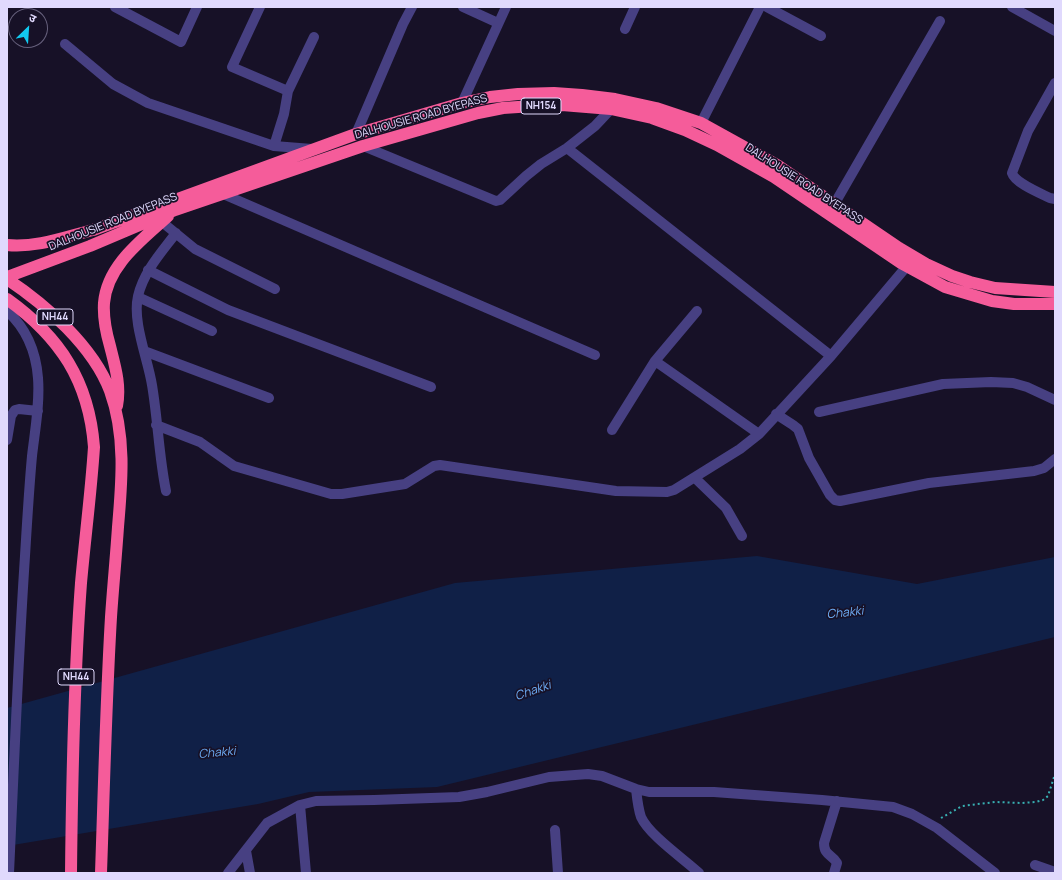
<!DOCTYPE html>
<html>
<head>
<meta charset="utf-8">
<style>
	body { margin:0 }
	#map { position:relative; width:1062px; height:880px; overflow:hidden; background:#171127; font-family:Manrope,"Noto Sans Devanagari",sans-serif }
	canvas { display:block }
	.frame { position:absolute; inset:0; border:8px solid #e0d9fd; pointer-events:none }
	.north { position:absolute; left:8px; top:8px; width:40px; height:40px; box-sizing:border-box; background:#171127; border:1px solid #67617d; border-radius:50%; rotate:25deg; font-size:11px; font-weight:700; line-height:16px; text-align:center; color:#e0d9fd }
	.north::after { content:''; display:block; margin:auto; width:14px; height:18px; background:#12c9f0; clip-path:polygon(50% 0,100% 100%,50% 72%,0 100%) }
</style>
</head>
<body>
<div id="map">
<canvas width="1062" height="880"></canvas>
<div class="frame"></div>
<div class="north">उ</div>
</div>
<script>
const c = document.querySelector('canvas').getContext('2d');
c.lineJoin = 'round';
function paint(path, color) { c.fillStyle = color; c.fill(path, 'evenodd'); }
function strokePath(path, color, width, dash) { c.strokeStyle = color; c.lineWidth = width; c.lineCap = dash ? 'butt' : 'round'; c.setLineDash(dash || []); c.stroke(path); }
function label(font, color, halo, rows, align = 'center') {
  c.font = font + ' Manrope,sans-serif'; c.lineWidth = 3.5; c.setLineDash([]); c.textBaseline = 'middle'; c.strokeStyle = halo; c.fillStyle = color; for (const [text, x, y, turn = 0] of rows) {
    c.save(); c.translate(x, y); c.rotate((+turn || 0) * Math.PI / 180); c.textAlign = isNaN(turn) ? turn : align; if (halo) c.strokeText(text, 0, 0); c.fillText(text, 0, 0); c.restore();
  }
}
const water = new Path2D(`
	M757 556 917 584 1055 557V637L437 787 309 792 258 804 7 846V708L455 583Z`);
const path = new Path2D(`
	M941 818 962 806 995 802 1022 803 1036 802 1043 800 1048 796 1055 774`);
const minor = new Path2D(`
	M115 7 181 42 197 7
	M260 7 232 67 288 91
	M463 7 498 23
	M767 7 821 36
	M1012 7 1055 31
	M625 29 635 7
	M65 44 113 84 148 103 274 146 312 149
	M1055 83 1028 131 1012 173C1015 183 1040 193 1050 198L1055 199
	M462 103 506 7
	M701 123 760 7
	M356 134 403 24 412 7
	M274 146 284 114 288 91 314 37
	M363 146 496 201 500 200 526 176 541 164 567 148 595 126 611 109
	M567 148 831 356
	M223 194 595 355
	M835 203 940 21
	M162 222 195 249 275 289
	M148 270 228 310 431 387
	M138 297 212 331
	M7 311C27 329 36 352 38 378 40 404 35 430 32 456 29 489 27 523 25 556 18 661 14 767 9 873
	M144 351 269 398
	M655 361 697 311
	M819 412 943 384 991 382 1013 383 1027 387 1055 400
	M776 414 793 425 798 429 809 458 830 495 835 500 840 501 929 483 1034 471 1044 468 1055 459
	M156 425 200 442 234 466 331 494H342L405 484 434 466 440 465 616 491 667 492 674 490 740 449 759 434 831 356 907 266
	M612 430 655 361 759 434
	M7 440 11 416 15 410 19 409 38 411
	M695 478 726 508 742 536
	M166 491C159 457 158 421 152 385 148 359 132 322 138 296 144 271 161 253 176 233
	M636 789C637 798 638 808 641 817 649 835 684 859 699 873
	M300 805 306 873
	M555 830 558 873
	M246 851 250 873
	M1035 865 1055 872
	M228 873 267 823 300 805 316 801 374 800 459 797 487 792 549 777 588 774 602 776 636 789 649 792H714L822 800 893 807 912 814 937 828 995 873
	M834 873 837 863C832 854 824 856 824 843L837 801`);
const highway = new Path2D(`
	M7 245C36 248 65 237 93 230L356 134 462 103 490 97 518 94 554 93 582 95 615 99 656 108 701 123 777 165 899 248 926 264 952 276 970 282 995 288 1055 292
	M7 277 90 246 175 210 363 146 478 113 503 108 533 106 562 105 611 109 652 118 685 130 717 145 774 177 901 263 945 287 992 301 1014 304H1055
	M7 279C46 305 93 346 110 391 126 435 122 481 118 527 116 557 113 587 111 617 106 702 104 787 101 873
	M7 299C60 337 89 381 94 447 91 493 85 538 81 583 74 679 72 776 71 873
	M117 406C121 385 115 366 110 346 106 332 103 318 104 303 107 265 142 240 168 216`);
const shields = [
	[541,106,40],
	[55,317,36],
	[76,677,36]
];
const shieldNames = [
	["NH154",541,106],
	["NH44",55,317],
	["NH44",76,677]
];
const streetNames = [
	["DALHOUSIE ROAD BYEPASS",421,117,-16],
	["DALHOUSIE ROAD BYEPASS",804,184,33],
	["DALHOUSIE ROAD BYEPASS",113,222,-22]
];
const waterNames = [
	["Chakki",845,613,-6],
	["Chakki",533,691,-19],
	["Chakki",217,753,-5]
];
paint(water, '#102047');
strokePath(path, '#38b0b2', 2, [2, 3]);
strokePath(minor, '#474082', 10);
strokePath(highway, '#f55c9a', 12);
for (const [x, y, w] of shields) { const box = new Path2D(); box.roundRect(x - w / 2, y - 8, w, 16, 3); c.fillStyle = '#171127'; c.fill(box); strokePath(box, '#e0d9fd', 1); }
label('bold 10px', '#e0d9fd', null, shieldNames);
label('11px', '#e0d9fd', '#171127', streetNames);
label('italic 12px', '#6eadf6', '#171127', waterNames);
</script>
</body>
</html>
